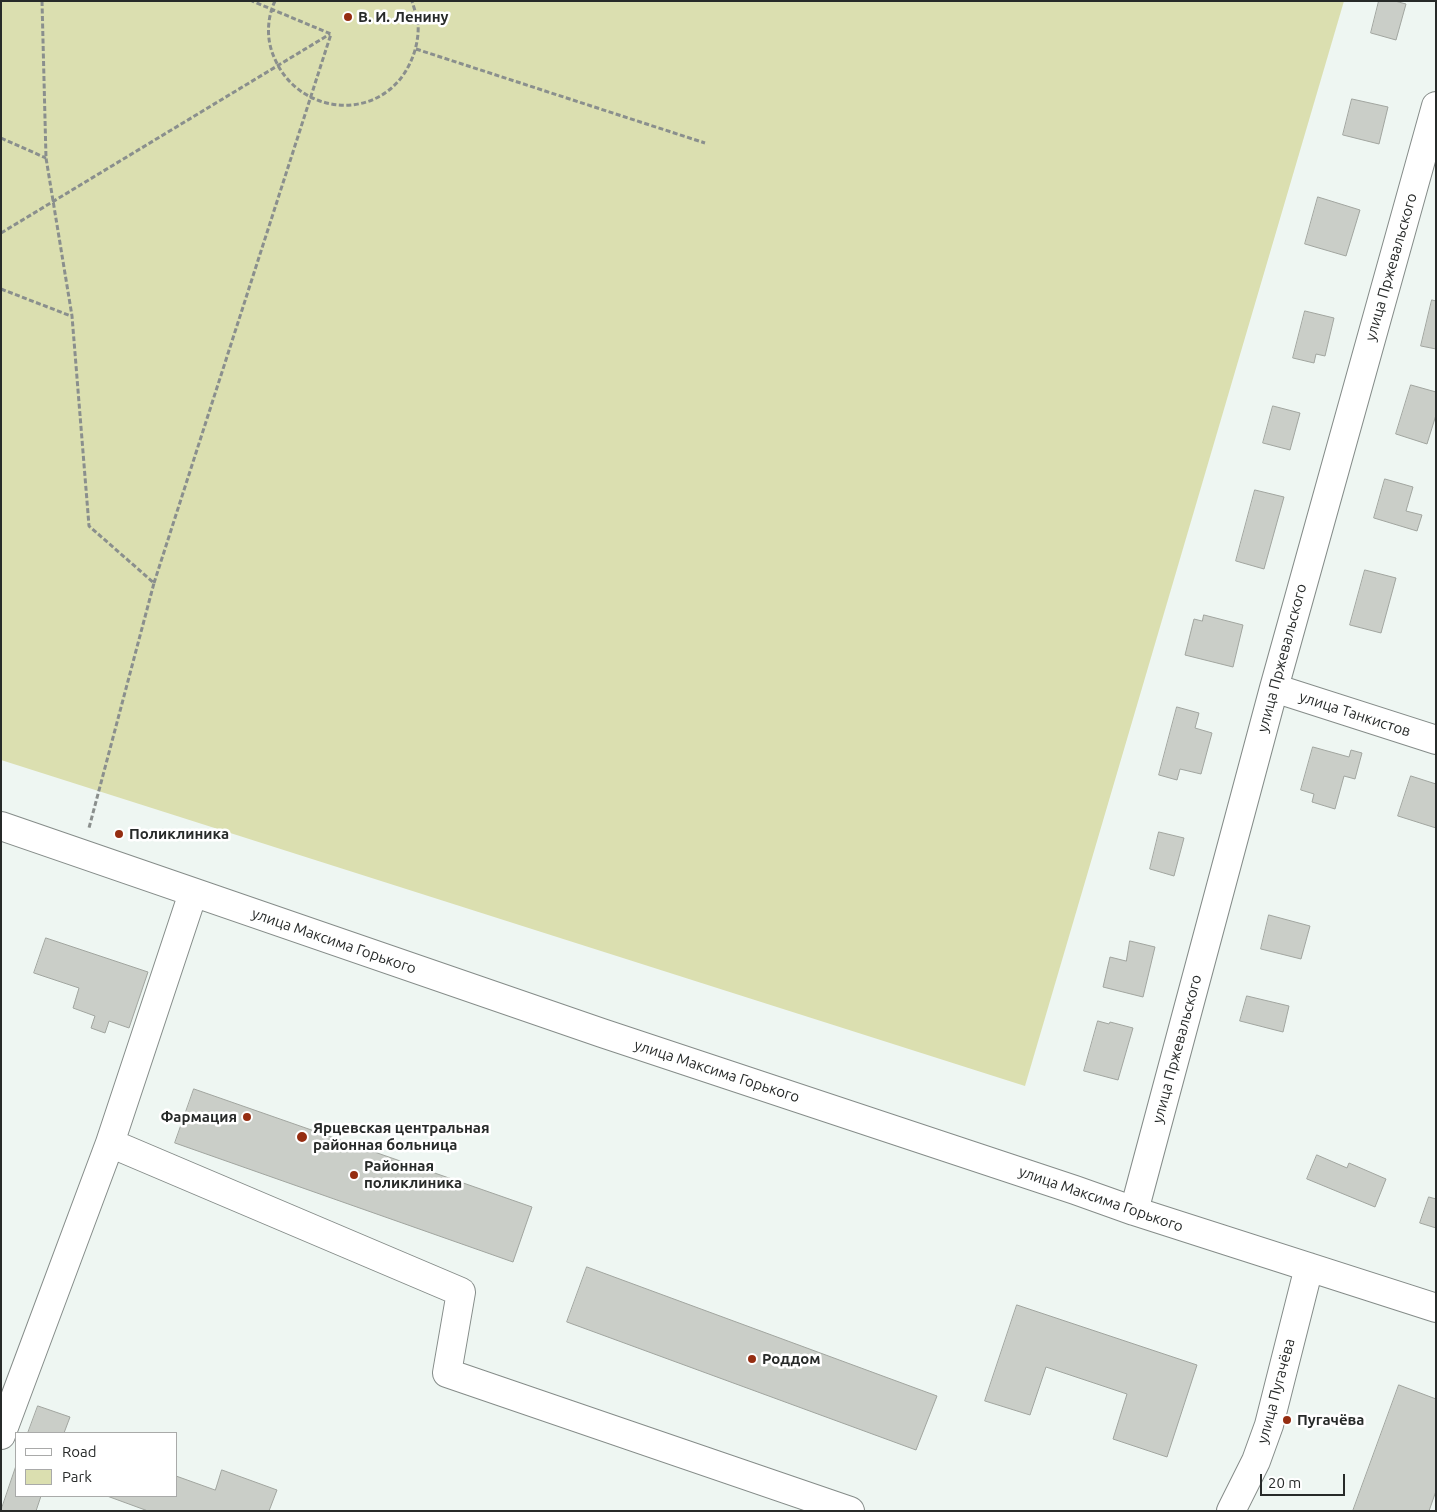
<!DOCTYPE html>
<html>
<head>
<meta charset="utf-8">
<style>
	body { margin:0 }
	#map { position:relative; width:1437px; height:1512px; overflow:hidden; background:#eef6f2; font-family:Ubuntu,sans-serif }
	canvas { display:block }
	.frame { position:absolute; inset:0; border:2px solid #272a29; pointer-events:none }
	.legend { position:absolute; left:15px; top:1432px; width:162px; height:65px; box-sizing:border-box; background:#fff; border:1px solid #a9aaa9; margin:0; padding:6px 9px; list-style:none; font-size:15px; color:#272a29 }
	.legend li { display:flex; align-items:center; gap:10px; height:25px }
	.legend b { width:25px; border:1px solid #a9aaa9 }
	.scale { position:absolute; left:1260px; top:1474px; width:85px; height:22px; box-sizing:border-box; border:2px solid #272a29; border-top:0; padding-left:6px; font-size:15px; line-height:18px; white-space:nowrap; color:#272a29; -webkit-text-stroke:4px #fff; paint-order:stroke }
</style>
</head>
<body>
<div id="map">
<canvas width="1437" height="1512"></canvas>
<div class="frame"></div>
<ul class="legend">
<li><b style="height:6px;background:#fff"></b>Road</li>
<li><b style="height:14px;background:#dbdfb0"></b>Park</li>
</ul>
<div class="scale">20 m</div>
</div>
<script>
const c = document.querySelector('canvas').getContext('2d');
c.lineJoin = 'round';
function paint(path, color) { c.fillStyle = color; c.fill(path, 'evenodd'); }
function strokePath(path, color, width, dash) { c.strokeStyle = color; c.lineWidth = width; c.lineCap = dash ? 'butt' : 'round'; c.setLineDash(dash || []); c.stroke(path); }
function label(font, color, halo, rows, align = 'center') {
  c.font = font + ' Ubuntu,sans-serif'; c.lineWidth = 5; c.setLineDash([]); c.textBaseline = 'middle'; c.strokeStyle = halo; c.fillStyle = color; for (const [text, x, y, turn = 0] of rows) {
    c.save(); c.translate(x, y); c.rotate((+turn || 0) * Math.PI / 180); c.textAlign = isNaN(turn) ? turn : align; if (halo) c.strokeText(text, 0, 0); c.fillText(text, 0, 0); c.restore();
  }
}
const green = new Path2D(`
	M1 1H1344L1025 1086 1 760Z`);
const building = new Path2D(`
	M1379 1H1395L1406 4 1396 40 1371 33Z
	M1352 99 1388 107 1379 144 1343 135Z
	M1318 197 1360 210 1346 256 1305 244Z
	M1432 300 1436 301V349L1421 346Z
	M1305 311 1334 318 1325 356 1316 354 1314 363 1293 358Z
	M1411 385 1436 392V415L1427 444 1396 434Z
	M1273 406 1300 413 1290 450 1263 443Z
	M1385 479 1413 487 1406 511 1422 515 1417 531 1374 518Z
	M1255 490 1284 497 1264 569 1236 561Z
	M1365 570 1396 578 1381 633 1350 625Z
	M1204 615 1243 625 1233 667 1185 655 1194 619 1202 621Z
	M1177 707 1199 713 1195 728 1212 733 1201 774 1180 769 1177 780 1159 775Z
	M1313 747 1349 757 1351 750 1362 753 1355 779 1344 776 1335 809 1312 802 1314 794 1301 790Z
	M1411 776 1436 784V828L1398 816Z
	M1159 832 1184 838 1174 876 1150 869Z
	M1269 915 1310 926 1301 959 1261 949Z
	M46 938 148 972 129 1028 109 1021 105 1033 91 1028 95 1016 73 1008 79 988 34 973Z
	M1130 941 1155 947 1143 997 1103 987 1110 957 1126 961Z
	M1247 996 1289 1006 1283 1032 1240 1021Z
	M1098 1021 1109 1024 1110 1022 1133 1028 1118 1080 1084 1071Z
	M194 1089 532 1207 513 1262 175 1143Z
	M1317 1155 1347 1168 1349 1163 1386 1179 1375 1207 1307 1179Z
	M1429 1197 1436 1199V1228L1420 1223Z
	M587 1267 937 1396 916 1450 567 1322Z
	M1017 1305 1197 1365 1167 1457 1113 1439 1127 1394 1046 1367 1030 1415 985 1401Z
	M1399 1385 1436 1399V1491L1429 1511H1353Z
	M38 1406 70 1417 64 1433H28Z
	M16 1466V1496H41L36 1511H1Z
	M222 1470 277 1490 269 1511H148L107 1496H176V1476L215 1490Z`);
const path = new Path2D(`
	M42 1 46 158 72 316 89 526 154 583 89 828
	M275 1C267 18 266 39 274 57 299 118 384 123 411 61 416 50 419 36 418 23 417 16 414 8 412 1
	M416 49 705 143
	M1 138 46 158
	M1 233 330 34
	M1 289 71 316
	M154 583 331 34 252 1`);
const minor = new Path2D(`
	M1274 688 1436 740
	M1 826 602 1033 1075 1190 1134 1211 1436 1308
	M110 1143 461 1292 447 1373 850 1511
	M1134 1211 1274 688 1436 106
	M1 1435 110 1143 193 893
	M1231 1511 1256 1461 1269 1425 1309 1267`);
const markers = [
	[348,17,5,"#952d11"],
	[119,834,5,"#952d11"],
	[247,1117,5,"#952d11"],
	[302,1137,6,"#952d11"],
	[354,1175,5,"#952d11"],
	[752,1359,5,"#952d11"],
	[1287,1420,5,"#952d11"]
];
const poiNames = [
	["В. И. Ленину",358,17],
	["Поликлиника",129,834],
	["Фармация",237,1117,"right"],
	["Ярцевская центральная",313,1128],
	["районная больница",313,1145],
	["Районная",364,1166],
	["поликлиника",364,1183],
	["Роддом",762,1359],
	["Пугачёва",1297,1420]
];
const streetNames = [
	["улица Пржевальского",1391,267,-74],
	["улица Пржевальского",1282,658,-75],
	["улица Танкистов",1355,714,18],
	["улица Максима Горького",334,941,19],
	["улица Пржевальского",1177,1049,-75],
	["улица Максима Горького",717,1071,18],
	["улица Максима Горького",1101,1199,19],
	["улица Пугачёва",1276,1391,-75]
];
paint(green, '#dbdfb0');
paint(building, '#cacec8');
strokePath(building, '#a1a59f', 1);
strokePath(minor, '#858c89', 30);
strokePath(path, '#8a8f8d', 3, [5, 2.5]);
strokePath(minor, '#fff', 28);
for (const [x, y, r, color] of markers) { const dot = new Path2D(); dot.arc(x, y, r, 0, 2 * Math.PI); c.fillStyle = color; c.fill(dot); strokePath(dot, '#fff', 2); }
label('bold 15px', '#272a29', '#fff', poiNames, 'left');
label('15px', '#272a29', '#fff', streetNames);
</script>
</body>
</html>
